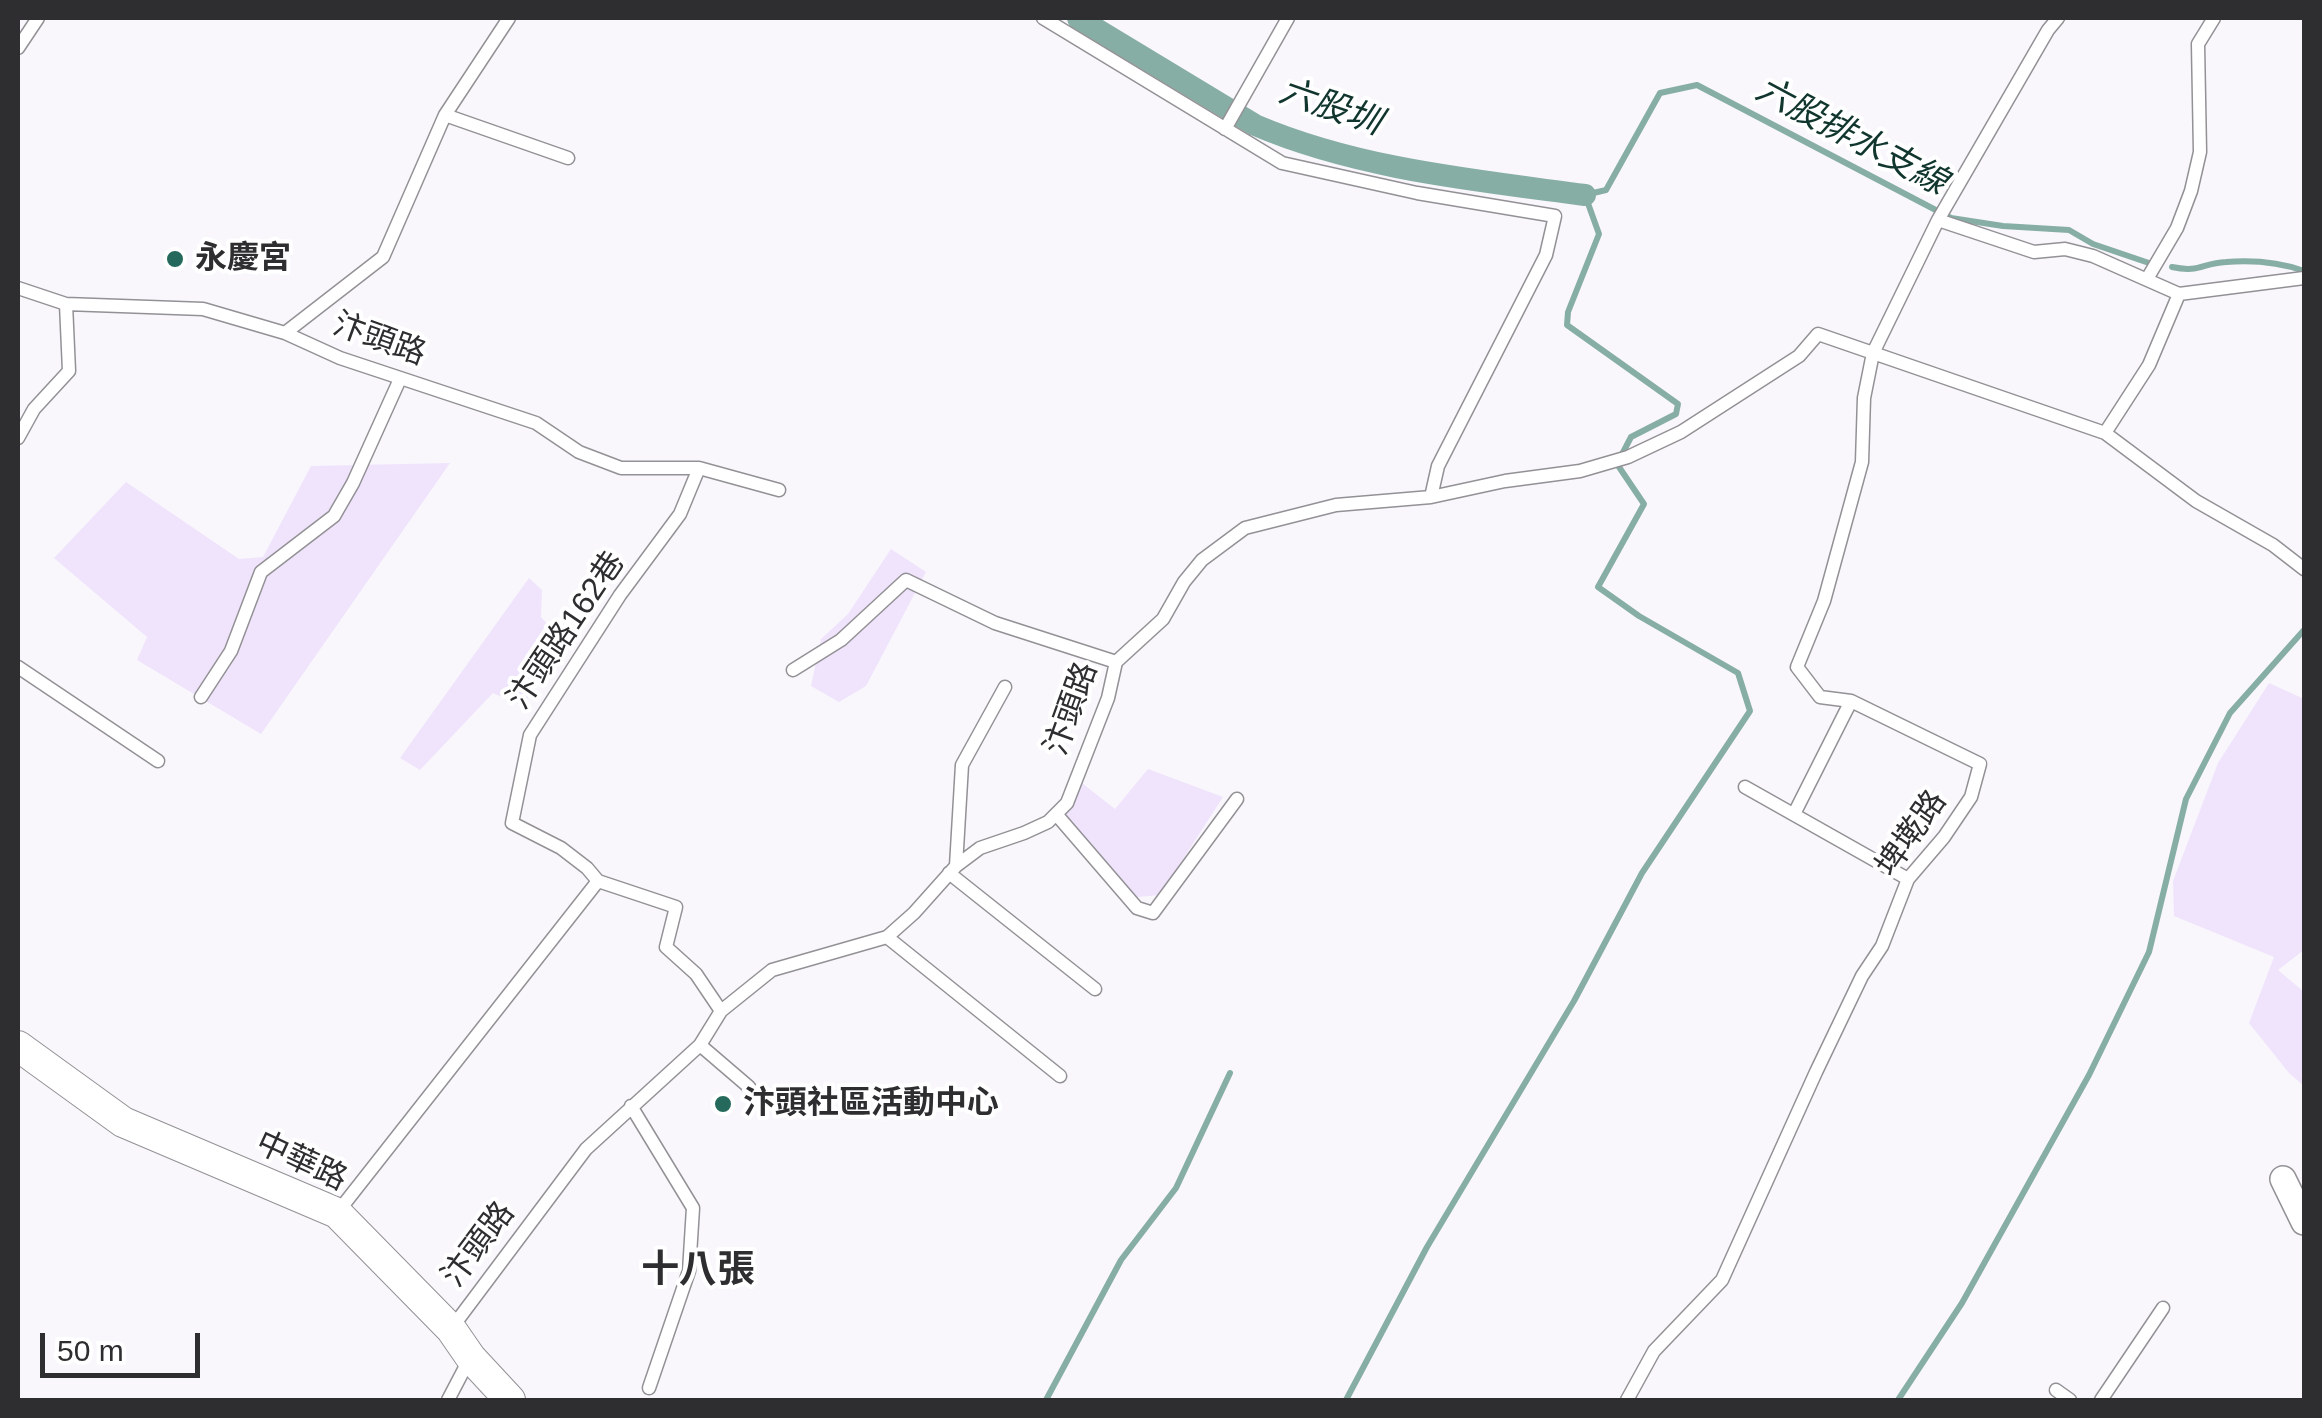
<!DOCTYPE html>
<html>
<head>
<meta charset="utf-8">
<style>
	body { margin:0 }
	#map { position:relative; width:2322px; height:1418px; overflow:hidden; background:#f9f7fc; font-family:Arial,sans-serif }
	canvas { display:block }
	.frame { position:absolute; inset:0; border:20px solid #2e2d2f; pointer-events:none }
	.scale { position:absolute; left:40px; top:1333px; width:160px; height:45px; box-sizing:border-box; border:5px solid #2e2d2f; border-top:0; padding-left:12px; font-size:30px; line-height:35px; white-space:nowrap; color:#2e2d2f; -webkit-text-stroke:8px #fff; paint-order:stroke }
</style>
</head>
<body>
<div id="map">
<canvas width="2322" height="1418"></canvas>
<div class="frame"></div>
<div class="scale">50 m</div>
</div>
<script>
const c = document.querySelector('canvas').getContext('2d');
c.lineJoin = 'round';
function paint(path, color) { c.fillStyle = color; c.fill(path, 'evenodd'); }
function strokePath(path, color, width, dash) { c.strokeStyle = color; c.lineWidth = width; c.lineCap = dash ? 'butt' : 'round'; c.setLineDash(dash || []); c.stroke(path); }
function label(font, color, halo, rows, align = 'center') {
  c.font = font + ' Arial,"Noto Sans TC",sans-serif'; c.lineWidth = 8; c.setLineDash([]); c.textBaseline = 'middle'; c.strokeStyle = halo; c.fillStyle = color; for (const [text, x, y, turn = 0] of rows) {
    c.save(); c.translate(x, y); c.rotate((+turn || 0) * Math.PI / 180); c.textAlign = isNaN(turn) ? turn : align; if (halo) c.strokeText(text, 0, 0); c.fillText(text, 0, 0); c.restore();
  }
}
const green = new Path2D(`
	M450 463 261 734 137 660 147 637 54 558 126 482 239 559 263 557 311 466Z
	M891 549 926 572 866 686 839 702 811 686 821 639 848 614Z
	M529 578 542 590 541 617 564 642 523 706 493 693 420 770 400 758Z
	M2269 683 2304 699V950L2278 970 2304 992V1086L2289 1073 2249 1023 2274 957 2174 916 2173 881 2218 763Z
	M1148 769 1223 797 1160 895 1128 898 1050 818 1073 776 1115 809Z`);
const stream = new Path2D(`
	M2172 267C2200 273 2202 263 2226 262 2253 260 2279 262 2304 271
	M1046 1400 1121 1260 1176 1188 1230 1073
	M1346 1400 1427 1247 1574 1001 1642 873 1750 711 1738 673 1639 616 1598 587 1644 504 1617 464 1631 437 1676 414 1678 404 1567 325 1568 312 1599 234 1585 195 1606 190 1660 93 1697 85 1951 218 2003 226 2069 230 2093 244 2149 263
	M1898 1400 1962 1303 2089 1075 2149 952 2186 799 2230 713 2304 630`);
const canal = new Path2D(`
	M1078 18 1255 125C1358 169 1474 180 1585 195`);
const service = new Path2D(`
	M1043 18 1282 163 1417 193 1555 216 1546 255 1438 466 1431 497
	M18 48 38 18
	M445 115 568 158
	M1225 129 1288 18
	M1938 220 2048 30 2058 18
	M2147 279 2177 228 2191 191 2200 152 2198 44 2214 18
	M18 288 66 304 203 309 285 333 340 358 536 423 579 452 621 468H699L779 490
	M2179 294 2149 365 2105 433 2196 501 2273 545 2304 569
	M285 333 383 257 445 115 509 18
	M18 438 34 409 69 371 66 304
	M699 468 680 514 620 595 530 735 512 823 561 848 587 868 598 881 676 907 666 947 696 974 721 1011
	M18 667 158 761
	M793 670 841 640 906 580 995 623 1116 662
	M201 697 231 651 261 572 334 516 353 483 400 379
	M1745 787 1908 879
	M1056 814 1137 908 1153 913 1237 799
	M1794 814 1851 701
	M956 866 962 765 1005 687
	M949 873 1095 989
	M887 937 1060 1076
	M700 1045 749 1087
	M631 1106 693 1208 689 1271 649 1388
	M337 1213 598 881
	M451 1329 586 1149 700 1045 721 1011 772 970 887 937 914 913 956 866 980 848 1024 833 1048 822 1067 803 1108 698 1116 662 1163 619 1184 582 1202 560 1245 528 1336 505 1431 497 1505 481 1580 471 1628 457 1681 432 1799 356 1818 334 2105 433
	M2056 1390 2070 1400
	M448 1400 470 1358
	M1627 1400 1654 1351 1722 1280 1816 1072 1862 976 1882 946 1908 879 1944 837 1971 797 1980 764 1851 701 1820 697 1797 667 1824 601 1862 462 1864 398 1873 353 1938 220 2034 252 2065 249 2093 256 2179 294 2304 278
	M2101 1400 2163 1308`);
const minor = new Path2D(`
	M2283 1179 2304 1222`);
const tertiary = new Path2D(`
	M18 1046 123 1122 337 1213 451 1329 471 1358 510 1400`);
const markers = [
	[175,259,10,"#24695b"],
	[723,1104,10,"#24695b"]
];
const poiNames = [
	["永慶宮",195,259],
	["汴頭社區活動中心",743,1104]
];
const streetNames = [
	["汴頭路",379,340,20],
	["汴頭路162巷",567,631,-56],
	["汴頭路",1072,709,-70],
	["埤墘路",1912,834,-55],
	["中華路",301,1162,25],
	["汴頭路",479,1245,-53]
];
const waterNames = [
	["六股圳",1330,108,19],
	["六股排水支線",1851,137,28]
];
const quarterNames = [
	["十八張",698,1272]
];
paint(green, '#efe4fc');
strokePath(stream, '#87aea4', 6);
strokePath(canal, '#87aea4', 22);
strokePath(service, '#939195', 15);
strokePath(minor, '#939195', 28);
strokePath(tertiary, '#939195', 32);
strokePath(service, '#fff', 12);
strokePath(minor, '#fff', 25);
strokePath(tertiary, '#fff', 30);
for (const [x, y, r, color] of markers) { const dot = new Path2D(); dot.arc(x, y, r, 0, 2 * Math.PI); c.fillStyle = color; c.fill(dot); strokePath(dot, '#fff', 4); }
label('bold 32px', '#2e2d2f', '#fff', poiNames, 'left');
label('32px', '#2e2d2f', '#fff', streetNames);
label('italic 35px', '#11362e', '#fff', waterNames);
label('bold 38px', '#2e2d2f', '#fff', quarterNames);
</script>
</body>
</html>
